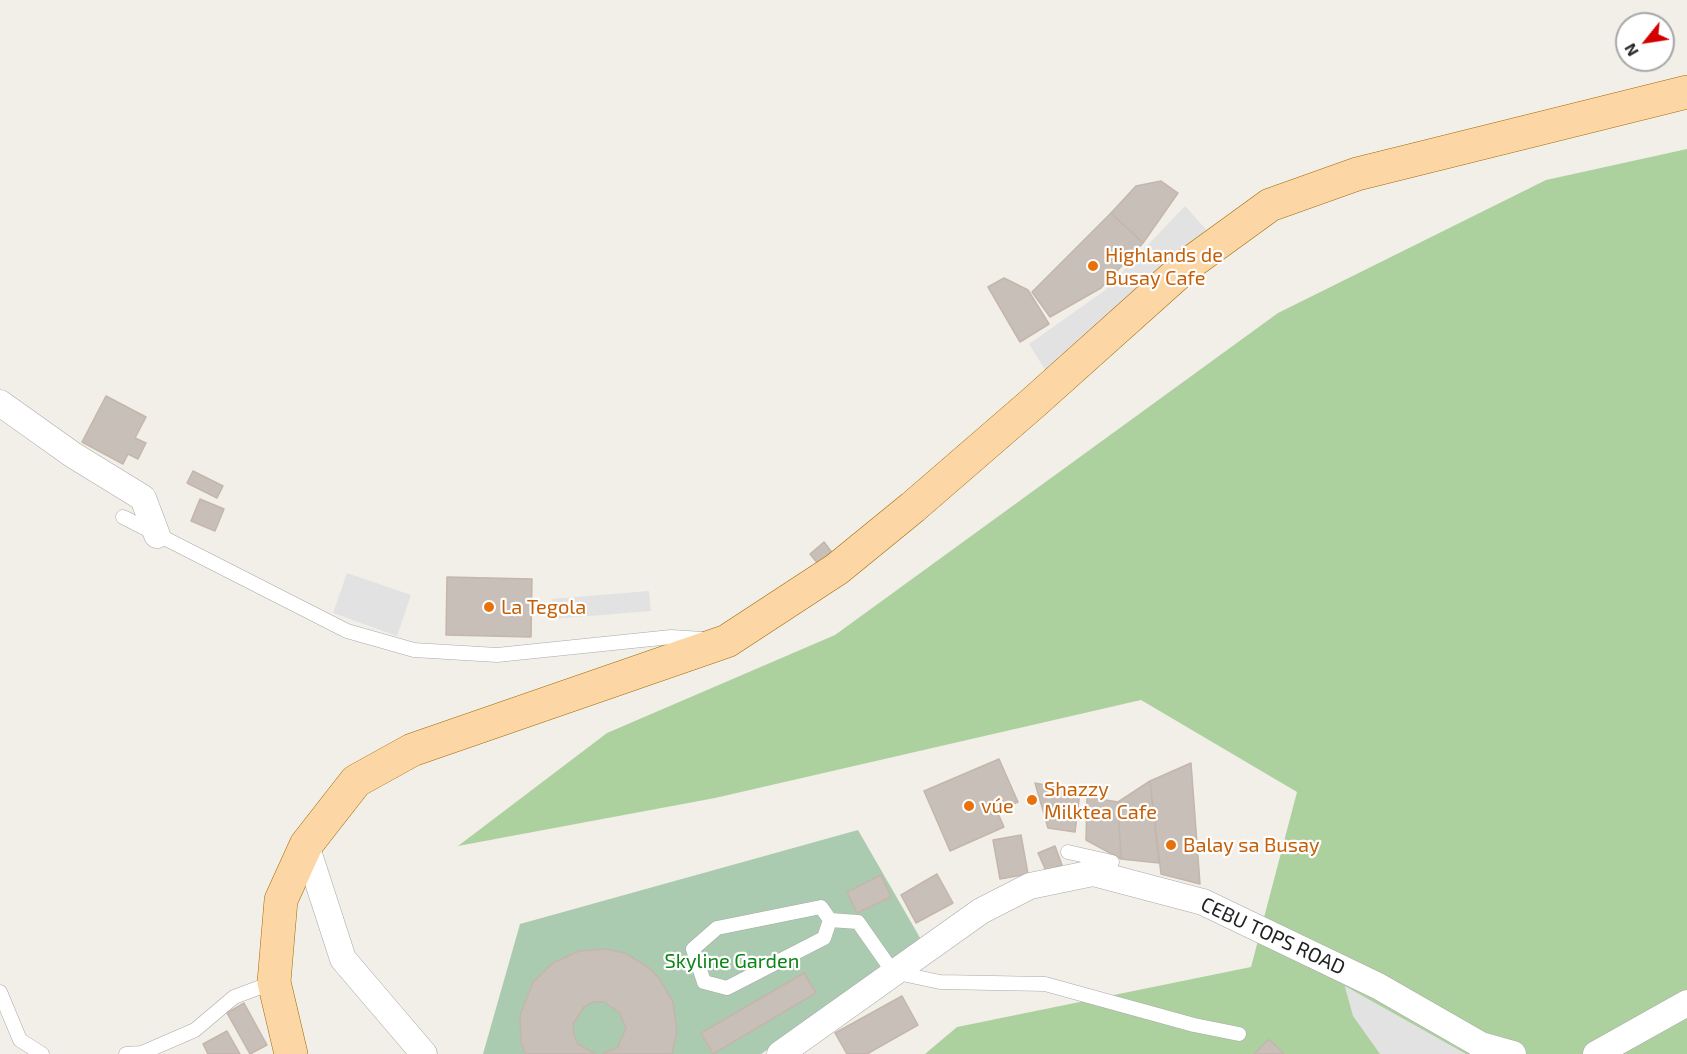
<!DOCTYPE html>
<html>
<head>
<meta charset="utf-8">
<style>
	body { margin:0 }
	#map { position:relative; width:1687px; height:1054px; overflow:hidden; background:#f2efe9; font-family:"Exo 2",sans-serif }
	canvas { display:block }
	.north { position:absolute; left:1615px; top:12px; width:60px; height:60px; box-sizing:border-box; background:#fff; border:2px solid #a7a7a7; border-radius:50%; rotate:240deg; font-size:16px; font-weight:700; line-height:24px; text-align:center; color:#222 }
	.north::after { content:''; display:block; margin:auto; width:21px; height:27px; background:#d40000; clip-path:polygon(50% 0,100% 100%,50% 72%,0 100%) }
</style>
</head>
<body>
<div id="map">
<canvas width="1687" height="1054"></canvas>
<div class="north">N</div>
</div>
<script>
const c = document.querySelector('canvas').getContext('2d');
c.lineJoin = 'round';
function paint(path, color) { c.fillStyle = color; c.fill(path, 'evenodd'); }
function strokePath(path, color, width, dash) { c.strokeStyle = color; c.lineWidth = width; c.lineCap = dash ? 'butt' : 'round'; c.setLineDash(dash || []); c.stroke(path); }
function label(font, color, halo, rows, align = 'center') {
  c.font = font + ' "Exo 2",sans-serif'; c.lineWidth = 4.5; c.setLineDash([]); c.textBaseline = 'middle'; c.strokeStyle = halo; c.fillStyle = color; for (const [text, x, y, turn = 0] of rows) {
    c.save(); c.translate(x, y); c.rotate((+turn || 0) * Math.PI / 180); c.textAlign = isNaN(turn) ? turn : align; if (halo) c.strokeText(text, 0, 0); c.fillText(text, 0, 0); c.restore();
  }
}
const forest = new Path2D(`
	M1687 149V1054H925L957 1027 1251 967 1297 792 1141 700 715 798 458 846 607 733 835 635 1278 313 1546 180Z`);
const cemetery = new Path2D(`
	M858 830 923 943 761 1054H483L520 924Z`);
const parking = new Path2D(`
	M1185 206 1212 236 1049 376 1029 344 1104 291Z
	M347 573 411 595 397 636 333 613Z
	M649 591 651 611 553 619 552 599Z
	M1345 987V986L1466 1054H1380L1353 1016Z`);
const building = new Path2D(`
	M1161 181 1178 193 1143 243 1111 213 1136 186Z
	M1111 213 1143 243 1101 288 1050 317 1032 292Z
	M1004 278 1028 290 1049 324 1020 342 988 287Z
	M106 396 146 417 135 438 146 443 138 459 128 454 123 464 82 442Z
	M193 471 223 486 217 498 187 483Z
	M200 499 224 509 215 531 191 521Z
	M824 542 837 559 823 570 810 554Z
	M447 577 532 579 531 637 446 635Z
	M999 759 1018 802 997 811 1004 827 950 851 924 791Z
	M1191 763 1200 884 1161 874 1150 781Z
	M1150 781 1159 863 1121 859 1118 802Z
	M1035 783 1080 792 1075 832 1048 828Z
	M1087 797 1118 802 1121 859 1086 840Z
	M1021 835 1028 874 1000 879 993 840Z
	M1055 846 1062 865 1046 871 1038 853Z
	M937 874 953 903 916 923 901 895Z
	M881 875 891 897 857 913 847 892Z
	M606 949 625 953 648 967 659 978 673 1002 677 1031 672 1054H602L618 1047 626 1028 619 1012 604 1002H593L584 1007 573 1024 574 1035 578 1044 596 1054H525L521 1042 520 1015 533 982 553 963 579 951Z
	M804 973 816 993 713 1054 701 1033Z
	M902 996 918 1025 867 1054H847L835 1033Z
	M244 1003 267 1045 250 1054 227 1013Z
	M227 1031 240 1054H208L203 1044Z
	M1269 1039 1284 1054H1254Z`);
const lane = new Path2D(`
	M123 517 347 631 414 650 497 655 671 637 703 639
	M1068 852 1112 862
	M821 907 830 920 824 938 727 988 704 982 693 949 717 928Z
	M830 920 858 922 893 972 940 982 1045 984 1194 1025 1239 1034
	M0 992 20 1040 42 1054
	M126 1054 142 1053 195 1030 234 997 274 982`);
const street = new Path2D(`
	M0 403 73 455 143 498 157 535
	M306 845 343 959 424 1054
	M780 1054 981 911 1030 886 1093 873 1203 902 1378 986 1481 1045 1513 1054
	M1596 1054 1687 1003`);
const primary = new Path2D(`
	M291 1054 274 982 281 900 306 845 356 781 412 750 727 641 837 569 913 507 1032 404 1186 266 1270 205 1357 174 1687 92`);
const markers = [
	[1093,266,6,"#e8710a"],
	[489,607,6,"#e8710a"],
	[1032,800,6,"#e8710a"],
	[969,806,6,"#e8710a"],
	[1171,845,6,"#e8710a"]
];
const foodNames = [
	["Highlands de",1105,255],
	["Busay Cafe",1105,278],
	["La Tegola",501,607],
	["Shazzy",1044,789],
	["Milktea Cafe",1044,812],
	["vúe",981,806],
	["Balay sa Busay",1183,845]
];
const streetNames = [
	["CEBU TOPS ROAD",1273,936,25]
];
const parkNames = [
	["Skyline Garden",732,961]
];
paint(forest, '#add19e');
paint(cemetery, '#aacbaf');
paint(parking, '#e2e2e2');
paint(building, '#c7bfb8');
strokePath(building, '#c4b6ab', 1.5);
strokePath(lane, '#a9a9a9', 15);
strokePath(street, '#a9a9a9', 27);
strokePath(primary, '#a06b00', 34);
strokePath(lane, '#fff', 14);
strokePath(street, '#fff', 26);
strokePath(primary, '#fcd6a4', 33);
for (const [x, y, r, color] of markers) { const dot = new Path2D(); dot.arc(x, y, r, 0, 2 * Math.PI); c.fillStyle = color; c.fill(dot); strokePath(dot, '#fff', 2); }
label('20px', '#c56008', '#fff', foodNames, 'left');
label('20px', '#222', '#fff', streetNames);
label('20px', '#0c8416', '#fff', parkNames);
</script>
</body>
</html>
